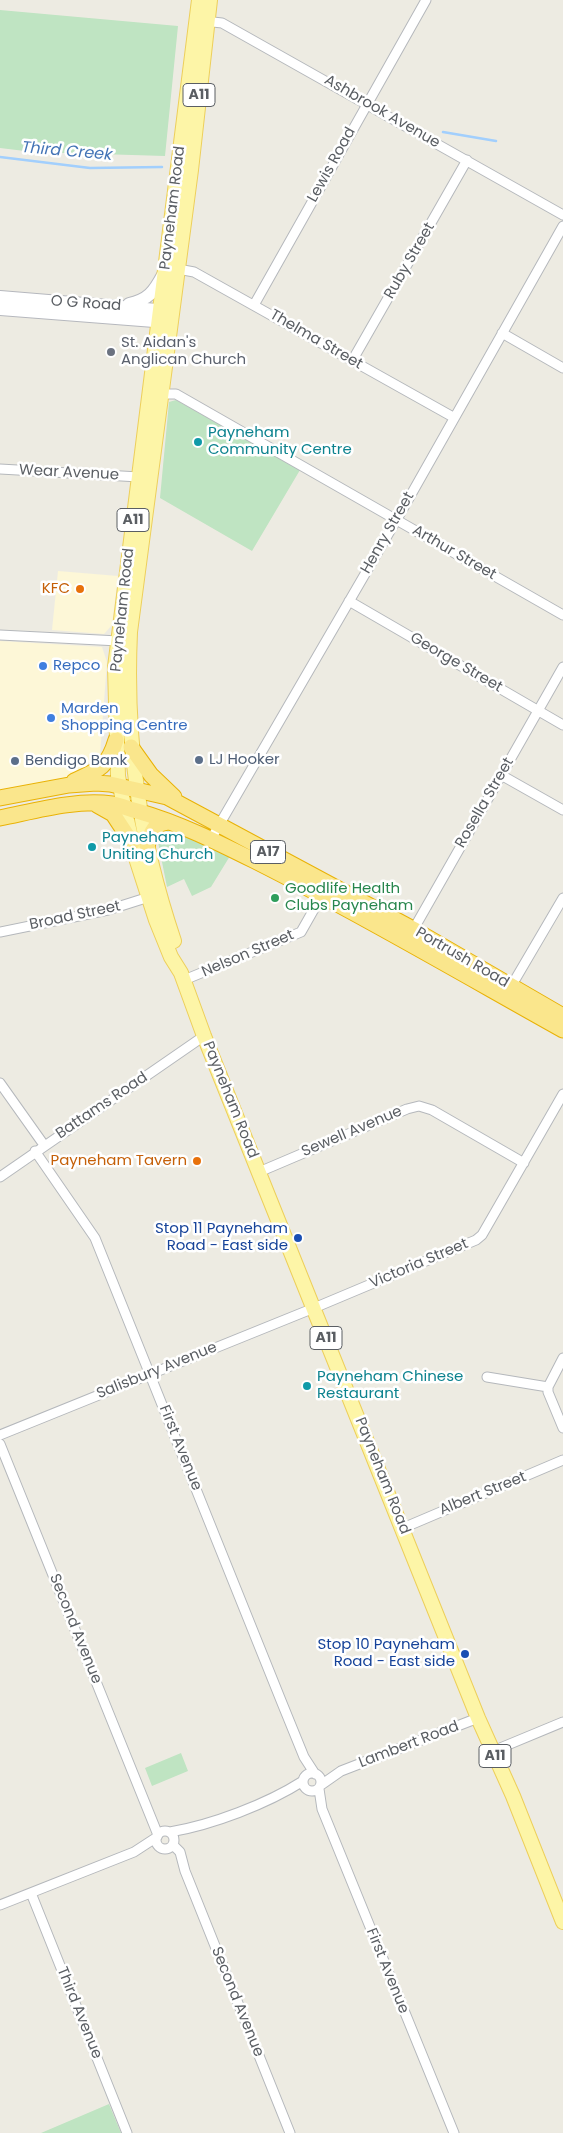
<!DOCTYPE html>
<html>
<head>
<meta charset="utf-8">
<style>
	body { margin:0 }
	canvas { display:block; background:#edebe2 }
</style>
</head>
<body>
<canvas width="563" height="2133"></canvas>
<script>
const c = document.querySelector('canvas').getContext('2d');
c.lineJoin = 'round';
function paint(path, color) { c.fillStyle = color; c.fill(path, 'evenodd'); }
function strokePath(path, color, width, dash) { c.strokeStyle = color; c.lineWidth = width; c.lineCap = dash ? 'butt' : 'round'; c.setLineDash(dash || []); c.stroke(path); }
function label(font, color, halo, rows, align = 'center') {
  c.font = font + ' Poppins,sans-serif'; c.lineWidth = 5; c.setLineDash([]); c.textBaseline = 'middle'; c.strokeStyle = halo; c.fillStyle = color; for (const [text, x, y, turn = 0] of rows) {
    c.save(); c.translate(x, y); c.rotate((+turn || 0) * Math.PI / 180); c.textAlign = isNaN(turn) ? turn : align; if (halo) c.strokeText(text, 0, 0); c.fillText(text, 0, 0); c.restore();
  }
}
const commercial = new Path2D(`
	M58 571 118 576 112 625 104 634 52 630Z
	M0 641 102 647 107 662 100 755 63 780 0 793Z`);
const green = new Path2D(`
	M0 10 178 26 165 156 33 152 0 148Z
	M176 400 300 470 252 551 160 498 169 402Z
	M168 827 230 856 211 887 192 896 184 879 167 887 157 837 158 832Z
	M181 1753 188 1771 152 1786 145 1768Z
	M109 2104 121 2133H41Z`);
const stream = new Path2D(`
	M443 132 496 141
	M0 157 90 168 162 167`);
const street = new Path2D(`
	M204 21 222 23 563 215
	M178 269 194 272 453 417
	M254 305 426 0
	M502 333 563 368
	M352 361 467 160
	M161 394H176L563 615
	M0 469 139 477
	M349 601 563 725
	M0 635 119 641
	M501 775 563 810
	M211 839 408 500 563 226
	M0 932 108 910 149 897
	M412 932 563 667
	M184 980 301 932 322 895
	M509 990 563 898
	M0 1083 44 1145
	M35 1151 95 1238 282 1703 304 1757 315 1774
	M259 1172 407 1109 419 1106 432 1110 524 1163
	M0 1177 204 1036
	M563 1358 548 1387V1392L563 1428
	M487 1377 548 1387
	M0 1435 314 1308 476 1240 482 1235 563 1094
	M0 1444 158 1835
	M403 1528 563 1460
	M493 1751 563 1722
	M303 1782a9 9 0 1 1 18 0a9 9 0 1 1-18 0Z
	M321 1785 341 1771 478 1718
	M319 1789 322 1809 454 2133
	M156 1840a9 9 0 1 1 18 0a9 9 0 1 1-18 0Z
	M170 1832C212 1825 267 1804 303 1781
	M173 1845 180 1852 185 1871 290 2133
	M31 1893 127 2133
	M0 1905 134 1852 157 1837`);
const secondary = new Path2D(`
	M0 297 169 311
	M129 304C148 300 154 292 163 275
	M0 309 167 322`);
const primary = new Path2D(`
	M199 0 115 667 118 776 126 816 136 858 156 920 171 957 181 973 204 1036 478 1718 513 1796 563 1922
	M174 941C139 837 125 742 130 632L191 170 210 0`);
const highway = new Path2D(`
	M131 747 151 775 174 797
	M74 781C99 770 108 767 116 740
	M0 798 69 785 96 783 110 784 167 797 413 929 563 1016
	M97 805 113 814 132 843
	M0 818C35 811 76 799 112 804 120 805 129 809 137 811 179 823 217 842 255 861 360 914 461 973 563 1030
	M147 846C151 832 154 823 169 822`);
const markers = [
	[111,352,5,"#6b7280"],
	[198,442,5,"#0f9aa8"],
	[80,589,5,"#e8710a"],
	[43,666,5,"#3f7fe0"],
	[51,718,5,"#3f7fe0"],
	[199,760,5,"#5c6f8a"],
	[15,761,5,"#5c6f8a"],
	[92,847,5,"#0f9aa8"],
	[275,898,5,"#2e9e5b"],
	[197,1161,5,"#e8710a"],
	[298,1238,5,"#1a4fb4"],
	[307,1386,5,"#0f9aa8"],
	[465,1654,5,"#1a4fb4"]
];
const shields = [
	[199,95,32],
	[133,520,32],
	[268,852,35],
	[326,1338,32],
	[495,1756,32]
];
const shieldNames = [
	["A11",199,95],
	["A11",133,520],
	["A17",268,852],
	["A11",326,1338],
	["A11",495,1756]
];
const streetNames = [
	["Ashbrook Avenue",382,112,30],
	["Lewis Road",332,165,-61],
	["Payneham Road",173,208,-83],
	["Ruby Street",410,261,-60],
	["O G Road",86,304,4],
	["Thelma Street",316,340,30],
	["Wear Avenue",69,473,3],
	["Henry Street",388,533,-60],
	["Arthur Street",454,553,30],
	["Payneham Road",123,610,-84],
	["George Street",456,663,30],
	["Rosella Street",485,803,-60],
	["Broad Street",75,916,-12],
	["Nelson Street",248,954,-23],
	["Portrush Road",462,958,30],
	["Payneham Road",230,1100,68],
	["Battams Road",102,1106,-34],
	["Sewell Avenue",352,1132,-23],
	["Victoria Street",419,1264,-23],
	["Salisbury Avenue",157,1371,-22],
	["First Avenue",180,1448,68],
	["Payneham Road",382,1476,68],
	["Albert Street",483,1494,-22],
	["Second Avenue",75,1629,68],
	["Lambert Road",409,1745,-21],
	["First Avenue",387,1971,68],
	["Second Avenue",237,2002,68],
	["Third Avenue",79,2013,68]
];
const worshipNames = [
	["St. Aidan's",121,343],
	["Anglican Church",121,360]
];
const cultureNames = [
	["Payneham",208,433],
	["Community Centre",208,450],
	["Payneham",102,838],
	["Uniting Church",102,855],
	["Payneham Chinese",317,1377],
	["Restaurant",317,1394]
];
const foodNames = [
	["KFC",70,589],
	["Payneham Tavern",187,1161]
];
const shopNames = [
	["Repco",53,666],
	["Marden",61,709],
	["Shopping Centre",61,726]
];
const serviceNames = [
	["LJ Hooker",209,760],
	["Bendigo Bank",25,761]
];
const leisureNames = [
	["Goodlife Health",285,889],
	["Clubs Payneham",285,906]
];
const transitNames = [
	["Stop 11 Payneham",288,1229],
	["Road - East side",288,1246],
	["Stop 10 Payneham",455,1645],
	["Road - East side",455,1662]
];
const waterNames = [
	["Third Creek",67,152,5]
];
paint(commercial, '#fdf7d7');
paint(green, '#bfe4c2');
strokePath(stream, '#a2cffd', 2.5);
strokePath(street, '#b5b8bc', 11);
strokePath(secondary, '#b6b8be', 14);
strokePath(primary, '#edcf5b', 16);
strokePath(highway, '#e9b206', 17);
strokePath(street, '#fff', 9);
strokePath(secondary, '#fff', 12);
strokePath(primary, '#fdf5a7', 14);
strokePath(highway, '#fae68c', 15);
for (const [x, y, r, color] of markers) { const dot = new Path2D(); dot.arc(x, y, r, 0, 2 * Math.PI); c.fillStyle = color; c.fill(dot); strokePath(dot, '#fff', 2); }
for (const [x, y, w] of shields) { const box = new Path2D(); box.roundRect(x - w / 2, y - 11.5, w, 23, 4); c.fillStyle = '#fff'; c.fill(box); strokePath(box, '#5a5e63', 1); }
label('bold 14px', '#5a5e63', null, shieldNames);
label('15px', '#5a5e63', '#fff', streetNames);
label('15px', '#5b616d', '#fff', worshipNames, 'left');
label('15px', '#0d838f', '#fff', cultureNames, 'left');
label('15px', '#c56008', '#fff', foodNames, 'right');
label('15px', '#366cbe', '#fff', shopNames, 'left');
label('15px', '#4e5e75', '#fff', serviceNames, 'left');
label('15px', '#27864d', '#fff', leisureNames, 'left');
label('15px', '#164399', '#fff', transitNames, 'right');
label('italic 16px', '#4374b6', '#fff', waterNames);
</script>
</body>
</html>
